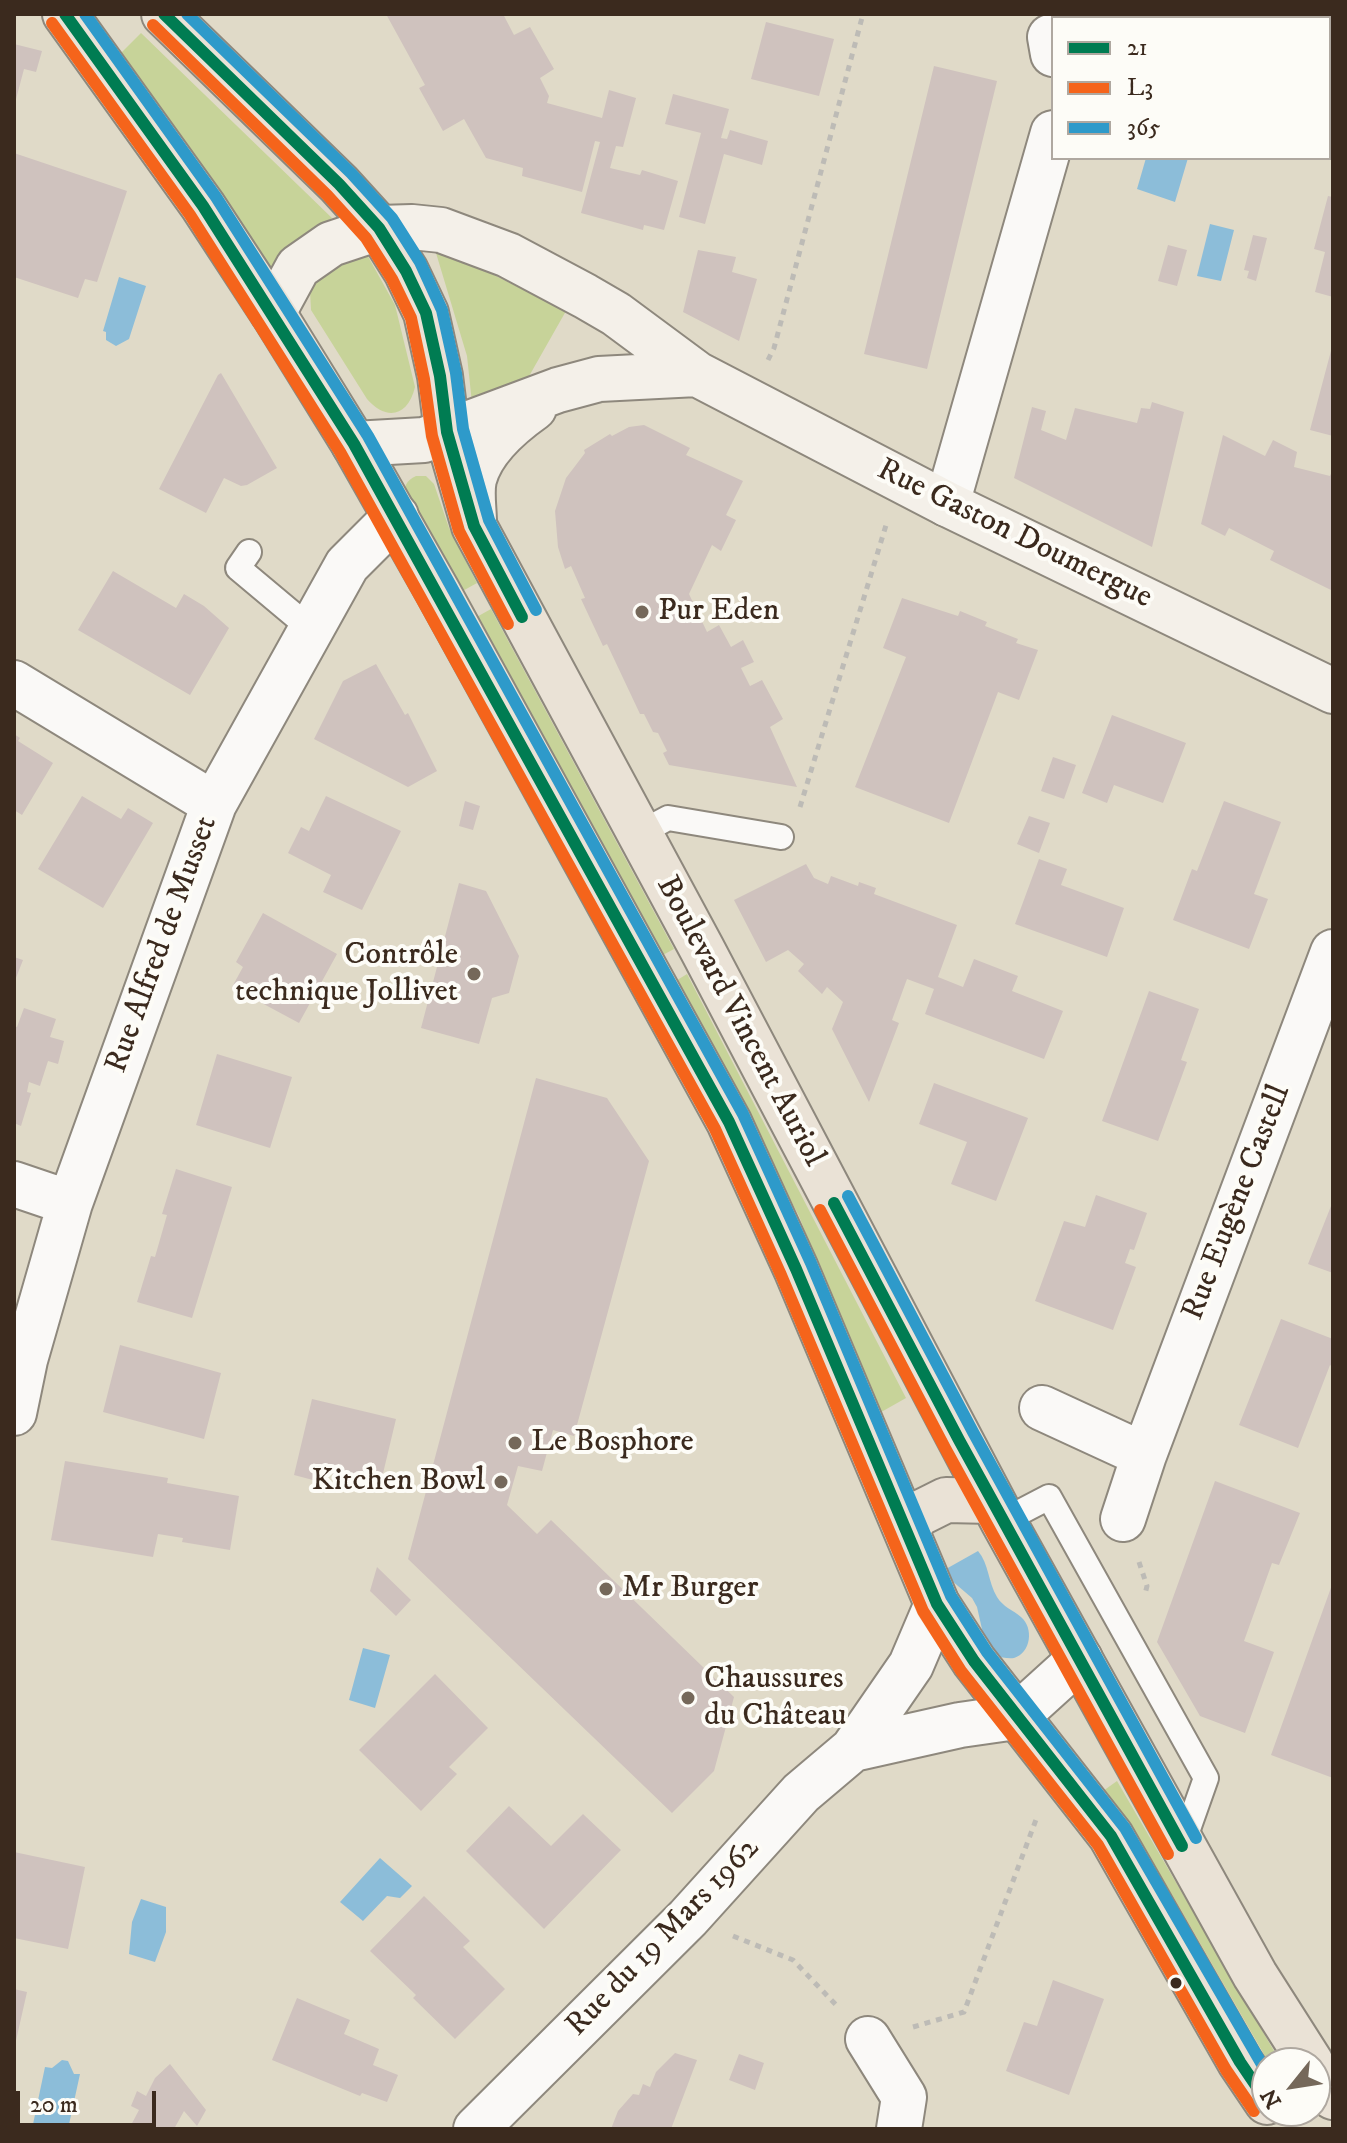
<!DOCTYPE html>
<html>
<head>
<meta charset="utf-8">
<style>
	body { margin:0 }
	#map { position:relative; width:1347px; height:2143px; overflow:hidden; background:#e0dac8; font-family:"IM FELL DW Pica",serif }
	canvas { display:block }
	.frame { position:absolute; inset:0; border:16px solid #3b2a1e; pointer-events:none }
	.legend { position:absolute; left:1051px; top:16px; width:280px; height:144px; box-sizing:border-box; background:#fdfcf7; border:2px solid #afa8a0; margin:0; padding:10px 14px; list-style:none; font-size:24px; color:#3b2a1e }
	.legend li { display:flex; align-items:center; gap:16px; height:40px }
	.legend b { width:40px; border:2px solid #afa8a0 }
	.north { position:absolute; left:1251px; top:2047px; width:80px; height:80px; box-sizing:border-box; background:#fdfcf7; border:2px solid #afa8a0; border-radius:50%; rotate:240deg; font-size:22px; font-weight:700; line-height:32px; text-align:center; color:#3b2a1e }
	.north::after { content:''; display:block; margin:auto; width:28px; height:36px; background:#75685a; clip-path:polygon(50% 0,100% 100%,50% 72%,0 100%) }
	.scale { position:absolute; left:16px; top:2091px; width:140px; height:36px; box-sizing:border-box; border:4px solid #3b2a1e; border-top:0; padding-left:10px; font-size:24px; line-height:28px; white-space:nowrap; color:#3b2a1e; -webkit-text-stroke:6px #fdfcf7; paint-order:stroke }
</style>
</head>
<body>
<div id="map">
<canvas width="1347" height="2143"></canvas>
<div class="frame"></div>
<ul class="legend">
<li><b style="height:10px;background:#007c52"></b>21</li>
<li><b style="height:10px;background:#f5641b"></b>L3</li>
<li><b style="height:10px;background:#2e9aca"></b>365</li>
</ul>
<div class="north">N</div>
<div class="scale">20 m</div>
</div>
<script>
const c = document.querySelector('canvas').getContext('2d');
c.lineJoin = 'round';
function paint(path, color) { c.fillStyle = color; c.fill(path, 'evenodd'); }
function strokePath(path, color, width, dash) { c.strokeStyle = color; c.lineWidth = width; c.lineCap = dash ? 'butt' : 'round'; c.setLineDash(dash || []); c.stroke(path); }
function label(font, color, halo, rows, align = 'center') {
  c.font = font + ' "IM FELL DW Pica",serif'; c.lineWidth = 8; c.setLineDash([]); c.textBaseline = 'middle'; c.strokeStyle = halo; c.fillStyle = color; for (const [text, x, y, turn = 0] of rows) {
    c.save(); c.translate(x, y); c.rotate((+turn || 0) * Math.PI / 180); c.textAlign = isNaN(turn) ? turn : align; if (halo) c.strokeText(text, 0, 0); c.fillText(text, 0, 0); c.restore();
  }
}
const green = new Path2D(`
	M141 33 332 218 297 241 266 274 117 57Z
	M365 251 395 305 415 387C408 417 386 421 367 399L311 310 310 291 320 274Z
	M436 253 474 265 566 311 528 378 472 403 467 356Z
	M416 476H426L434 484 449 528 477 583 459 593 405 497C404 485 406 481 416 476Z
	M491 609 674 949 659 957 473 619Z
	M687 974 906 1398 876 1415 799 1216 674 982Z
	M1117 1781 1281 2063H1269L1173 1896 1103 1791Z`);
const water = new Path2D(`
	M1146 158H1188L1175 202 1137 189Z
	M1210 224 1234 230 1221 281 1197 276Z
	M119 277 146 286 129 339 116 346 106 340V332L103 331Z
	M978 1551C989 1564 988 1582 997 1597 1003 1607 1013 1610 1021 1617 1034 1628 1031 1653 1014 1658 1008 1659 1001 1657 995 1656L984 1638 977 1607 972 1598 951 1580 946 1569Z
	M363 1648 390 1655 375 1708 349 1700Z
	M380 1858 412 1886 400 1898 387 1896 363 1921 340 1902Z
	M141 1899 166 1907V1932L155 1962 129 1954 132 1922Z
	M62 2060 68 2061 74 2074H80L68 2129H32L45 2067 52 2068Z`);
const building = new Path2D(`
	M386 14H503L514 35 530 27 554 69 540 78 549 96 547 103 602 118 609 90 636 98 623 147 616 146 610 168 640 175 642 170 678 181 664 230 644 225 643 230 581 213 600 142 595 141 582 192 522 176 523 168 486 158 464 119 443 131 419 88 425 85Z
	M766 22 834 39 819 96 751 79Z
	M14 44 42 51 36 72 24 69 15 103Z
	M934 66 997 81 927 369 864 354Z
	M673 94 729 109 721 138 727 139 730 130 768 141 762 165 724 154 705 224 679 217 701 133 665 124Z
	M14 153 127 191 97 282 85 279 78 298 14 277Z
	M1328 196 1333 197V297L1315 292 1325 252 1314 249Z
	M1253 235 1267 238 1256 281 1247 278 1249 271 1244 270Z
	M1168 245 1187 250 1177 286 1158 281Z
	M698 250 736 257 732 272 757 279 739 341 683 312Z
	M1332 347H1333V436L1310 430Z
	M221 373 277 468 247 485 241 486 224 478 206 513 159 489 218 375Z
	M1152 402 1184 412 1152 547 1014 478 1032 407 1046 411 1041 430 1066 440 1075 408 1137 423 1141 408 1150 409Z
	M644 425 690 448 686 455 743 481 726 515 736 520 721 551 712 545 689 594 707 632 719 625 731 647 743 640 754 662 741 668 750 686 762 680 783 719 770 727 797 787 669 765 663 753 667 751 658 733 653 732 644 714H640L607 644 603 646 581 599 585 598 571 566 565 569 558 547 555 511 566 478 585 453 584 450 610 434 612 436 629 427Z
	M1223 435 1265 456 1273 440 1297 452 1294 467 1330 476 1333 469V591L1270 560 1274 551 1229 528 1225 536 1201 524Z
	M113 571 176 608 184 594 204 606 229 628 190 695 78 630Z
	M902 598 958 616 960 611 987 622 985 626 1018 639 1016 643 1038 650 1019 700 998 692 949 823 855 787 906 657 883 648Z
	M376 664 405 715 408 713 437 771 408 787 314 739 343 681Z
	M1112 715 1186 743 1163 803 1114 785 1107 803 1082 793Z
	M14 734 20 738 18 741 53 763 22 815 14 810Z
	M1053 757 1076 765 1064 799 1041 791Z
	M82 796 121 819 128 808 153 823 103 908 38 869Z
	M326 796 401 831 362 910 323 892 331 875 288 853 301 827 309 831Z
	M465 801 480 806 473 830 459 826Z
	M1224 801 1281 822 1254 894 1268 899 1249 949 1173 920 1192 869 1197 871Z
	M1029 816 1050 823 1039 853 1017 844Z
	M1039 859 1067 869 1061 885 1124 908 1107 957 1015 924Z
	M806 864 814 878 828 884 831 876 858 886 859 882 876 888 874 894 957 925 938 977 963 987 974 959 1018 976 1012 991 1063 1011 1044 1059 925 1014 934 989 907 979 892 1020 899 1023 869 1102 832 1029 843 1002 827 987 822 994 798 971 804 964 788 950 766 962 734 900Z
	M459 883 486 891 519 956 509 993 492 998 479 1044 421 1028Z
	M263 913 337 954 299 1023 232 987 243 967 236 962Z
	M14 957 23 960 14 983Z
	M1149 991 1199 1009 1181 1060 1187 1062 1158 1141 1102 1121Z
	M24 1008 56 1019 50 1037 64 1041 58 1064 48 1061 40 1086 29 1082 27 1092 31 1093 21 1126 14 1123V1026L17 1027Z
	M217 1054 292 1077 270 1148 196 1125Z
	M536 1078 607 1098 649 1161 574 1436 553 1430 542 1471 518 1466 507 1505 537 1534 551 1520 734 1697 714 1771 672 1813 408 1559Z
	M934 1083 1028 1118 996 1201 951 1184 967 1142 919 1124Z
	M176 1169 232 1187 192 1318 137 1302 151 1256 155 1257 167 1215 162 1214Z
	M1096 1195 1147 1213 1134 1250 1130 1249 1125 1263 1136 1267 1113 1330 1035 1301 1064 1221 1085 1227Z
	M1333 1201V1273L1308 1264Z
	M1281 1319 1333 1339V1367L1330 1365 1298 1448 1239 1425Z
	M120 1345 221 1373 204 1439 103 1412Z
	M312 1399 396 1419 380 1486 315 1470 313 1480 294 1475Z
	M65 1461 168 1478 167 1483 239 1496 230 1550 182 1542 183 1538 158 1534 153 1557 51 1540Z
	M1215 1481 1300 1513 1279 1565 1272 1563 1244 1641 1274 1652 1245 1733 1200 1716 1157 1642Z
	M377 1567 411 1600 396 1616 370 1591Z
	M1333 1582V1778L1271 1755Z
	M435 1674 488 1728 449 1767 457 1774 421 1811 359 1750Z
	M509 1806 551 1846 583 1814 621 1850 544 1929 466 1851Z
	M14 1852 85 1867 68 1949 14 1938Z
	M424 1896 470 1941 463 1947 505 1989 455 2039 413 1998 416 1995 370 1951Z
	M1053 1980 1104 1999 1069 2095 1006 2071 1024 2022 1037 2026Z
	M14 1989 27 1992 15 2045H14Z
	M297 1998 350 2020 344 2034 379 2049 373 2065 398 2075 387 2102 362 2093 360 2096 272 2060Z
	M675 2053 697 2060 671 2129H611L618 2111 633 2094 639 2095 643 2084 650 2087 656 2072Z
	M739 2054 764 2063 755 2090 729 2080Z
	M170 2064 206 2110 197 2126 184 2111 174 2129H129L139 2110 131 2106 137 2091 146 2096 155 2078Z`);
const path = new Path2D(`
	M768 360 774 348 863 14
	M800 807 887 522
	M1139 1562 1147 1586 1145 1594
	M733 1936 793 1960 838 2007
	M913 2027 964 2012 1037 1817`);
const lane = new Path2D(`
	M249 552 238 568 312 630
	M640 833 668 818 781 837
	M1003 1521 1049 1497 1206 1778 1182 1846`);
const street = new Path2D(`
	M1050 37 1053 54
	M947 504 1053 133
	M14 683 214 804
	M14 1184 70 1203
	M1042 1408 1144 1455
	M14 1413 25 1360 70 1203 214 804 347 565 396 516
	M1123 1519 1144 1455 1333 952
	M853 1749 960 1725 1016 1717 1080 1659
	M868 2039 904 2097 899 2129
	M476 2129 688 1918 801 1793 853 1749 911 1665 937 1604`);
const secondary = new Path2D(`
	M273 313 298 267 331 244 379 228 412 227 441 230 508 255 585 296 616 314 697 374 947 504 1333 691
	M354 444 424 440 558 390 599 379 697 374
	M474 523C474 509 471 492 474 479 482 449 510 425 534 408`);
const primary = new Path2D(`
	M65 14 203 206 273 313 354 444 438 592 729 1122 796 1269 937 1604 974 1661 1111 1836 1240 2062 1267 2102
	M164 14 339 184 379 228 406 271 426 313 440 376 447 432 474 526 702 949 1003 1521 1255 1975 1311 2063
	M907 1532 916 1515 946 1500 992 1501
	M1315 2069 1333 2097`);
const bus1 = new Path2D(`
	M65 14 203 206 354 444 729 1122 796 1269 937 1604 974 1661 1111 1836 1240 2062 1267 2102
	M164 14 339 184 379 228 406 271 426 313 440 376 447 432 474 526 522 617
	M834 1203 959 1440 1182 1846`);
const bus2 = new Path2D(`
	M52 23 190 215 340 452 715 1129 781 1275 923 1611 961 1671 1098 1845 1226 2070 1254 2111
	M153 25 327 195 366 238 392 279 411 318 424 379 432 436 459 531 508 624
	M820 1210 945 1448 1168 1854`);
const bus3 = new Path2D(`
	M85 14 216 197 368 436 743 1114 811 1263 951 1596 987 1652 1125 1828 1267 2073
	M187 14 351 173 392 218 420 262 442 310 456 373 463 429 489 520 536 610
	M848 1196 973 1432 1196 1838`);
const markers = [
	[642,612,8,"#75685a"],
	[474,974,8,"#75685a"],
	[515,1443,8,"#75685a"],
	[501,1482,8,"#75685a"],
	[606,1589,8,"#75685a"],
	[688,1698,8,"#75685a"],
	[1176,1983,7,"#3b2a1e"]
];
const streetNames = [
	["Rue Gaston Doumergue",1014,535,26],
	["Rue Alfred de Musset",163,945,-70],
	["Boulevard Vincent Auriol",739,1022,62],
	["Rue Eugène Castell",1238,1203,-69],
	["Rue du 19 Mars 1962",664,1938,-46]
];
const poiNames = [
	["Pur Eden",658,612],
	["Contrôle",458,956,"right"],
	["technique Jollivet",458,993,"right"],
	["Le Bosphore",531,1443],
	["Kitchen Bowl",485,1482,"right"],
	["Mr Burger",622,1589],
	["Chaussures",704,1680],
	["du Château",704,1717]
];
paint(green, '#c7d399');
paint(water, '#8cbdd9');
paint(building, '#cfc2be');
strokePath(lane, '#8e887d', 28);
strokePath(street, '#8e887d', 48);
strokePath(secondary, '#8e887d', 48);
strokePath(primary, '#8e887d', 48);
strokePath(path, '#bdbbb6', 5, [6, 6]);
strokePath(lane, '#faf9f7', 24);
strokePath(street, '#faf9f7', 44);
strokePath(secondary, '#f4f0e9', 44);
strokePath(primary, '#eae2d6', 44);
strokePath(bus1, '#007c52', 12);
strokePath(bus2, '#f5641b', 12);
strokePath(bus3, '#2e9aca', 12);
for (const [x, y, r, color] of markers) { const dot = new Path2D(); dot.arc(x, y, r, 0, 2 * Math.PI); c.fillStyle = color; c.fill(dot); strokePath(dot, '#fdfcf7', 3); }
label('32px', '#3b2a1e', '#fdfcf7', streetNames);
label('32px', '#3b2a1e', '#fdfcf7', poiNames, 'left');
</script>
</body>
</html>
